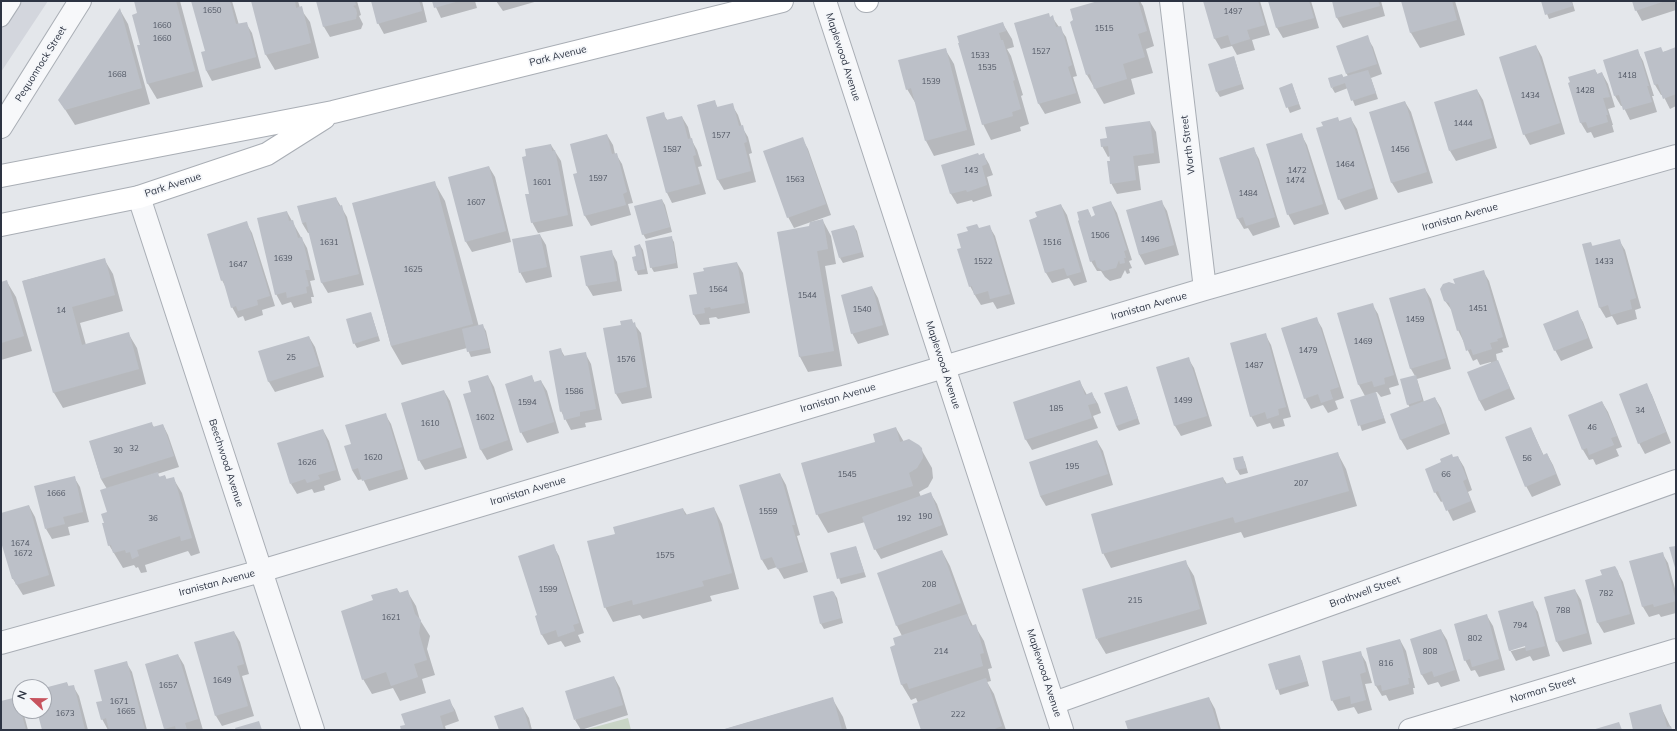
<!DOCTYPE html>
<html>
<head>
<meta charset="utf-8">
<style>
	body { margin:0 }
	#map { position:relative; width:1677px; height:731px; overflow:hidden; background:#e4e7eb; font-family:Mulish,sans-serif }
	canvas { display:block }
	.frame { position:absolute; inset:0; border:2px solid #2d3443; pointer-events:none }
	.north { position:absolute; left:12px; top:679px; width:40px; height:40px; box-sizing:border-box; background:#f4f6f9; border:1px solid #a4a8b0; border-radius:50%; rotate:292deg; font-size:11px; font-weight:700; line-height:16px; text-align:center; color:#2d3443 }
	.north::after { content:''; display:block; margin:auto; width:14px; height:18px; background:#c7535e; clip-path:polygon(50% 0,100% 100%,50% 72%,0 100%) }
</style>
</head>
<body>
<div id="map">
<canvas width="1677" height="731"></canvas>
<div class="frame"></div>
<div class="north">N</div>
</div>
<script>
const c = document.querySelector('canvas').getContext('2d');
c.lineJoin = 'round';
function paint(path, color) { c.fillStyle = color; c.fill(path, 'evenodd'); }
function strokePath(path, color, width, dash) { c.strokeStyle = color; c.lineWidth = width; c.lineCap = dash ? 'butt' : 'round'; c.setLineDash(dash || []); c.stroke(path); }
function label(font, color, halo, rows, align = 'center') {
  c.font = font + ' Mulish,sans-serif'; c.lineWidth = 3.5; c.setLineDash([]); c.textBaseline = 'middle'; c.strokeStyle = halo; c.fillStyle = color; for (const [text, x, y, turn = 0] of rows) {
    c.save(); c.translate(x, y); c.rotate((+turn || 0) * Math.PI / 180); c.textAlign = isNaN(turn) ? turn : align; if (halo) c.strokeText(text, 0, 0); c.fillText(text, 0, 0); c.restore();
  }
}
const built = new Path2D(`
	M1 1H48L1 72Z`);
const green = new Path2D(`
	M628 718 631 730H584Z`);
const shadow = new Path2D(`
	M135 1H180L203 87 157 99 148 84 138 46 141 45 138 14Z
	M192 1H232L239 25 246 23 252 33 261 68 212 81 206 70V52Z
	M252 1H298L300 8 310 22 319 58 275 70 266 55Z
	M317 1H357L361 15 359 16 363 24 361 29 330 37 324 27Z
	M372 1H422L427 22 384 34 378 23Z
	M433 1H475L477 8 441 18Z
	M496 1H538L503 11Z
	M1101 1H1140L1143 6 1154 46 1146 49 1153 73 1131 79 1135 94 1104 104 1087 75Z
	M1204 1H1260L1270 35 1252 40 1255 50 1237 55 1232 46 1221 49 1215 39Z
	M1269 1H1311L1319 28 1283 38 1277 28Z
	M1333 1H1381L1385 16 1343 28 1337 18Z
	M1402 1H1455L1465 35 1420 48 1411 33Z
	M1542 1H1572L1575 11 1549 19Z
	M1633 1H1676V10L1642 21 1636 10Z
	M120 10 128 24 150 104 75 125 59 100Z
	M1050 17H1052L1066 37 1077 76 1073 77 1081 103 1045 114 1039 104Z
	M1003 24 1012 39 1014 47 1007 49 1011 56 1023 95 1021 96 1029 124 1020 127 1021 131 991 140 983 124 959 44Z
	M1367 37 1373 47 1382 74 1371 78 1378 99 1355 106 1348 88 1335 93 1332 88 1342 75 1344 78 1348 77 1337 47Z
	M1536 46 1542 57 1565 134 1530 145 1524 134Z
	M945 49 954 64 975 145 934 156 926 141 916 104 907 89Z
	M1676 49V106L1670 109 1663 95H1661L1655 85 1645 53 1663 52Z
	M1637 50 1643 61 1654 96H1652L1657 112 1630 120 1623 106H1621L1615 96Z
	M1234 57 1244 89 1220 97 1217 92Z
	M1595 70 1598 75 1602 73 1608 84 1615 107 1608 109 1613 125H1612L1614 132 1594 138 1591 132 1587 133 1581 123 1569 84Z
	M1292 84 1301 109 1290 113 1280 88Z
	M1477 90 1483 100 1497 148 1456 161 1450 151Z
	M714 101 718 108 732 105 738 115 742 127 748 137 752 153 749 154 756 182 724 190 718 180 698 105Z
	M1405 102 1411 112 1433 183 1398 193 1392 183 1371 113Z
	M663 114 668 121 682 117 688 127 691 139 697 150 702 166 698 167 706 194 672 203 667 193Z
	M1337 118 1340 122 1351 119 1357 129 1378 199 1345 210 1339 199 1324 127Z
	M1150 122 1156 132 1160 163 1138 166 1141 190 1117 194 1111 183 1110 156 1108 157 1102 146 1108 139Z
	M1301 134 1307 145 1329 214 1294 225 1288 214Z
	M607 135 613 145 615 154H616L622 164 633 203 628 204 631 215 591 226 585 216 579 173Z
	M802 138 808 149 831 215 794 228 788 217Z
	M551 145 561 161 573 226 538 233 532 222 530 195Z
	M1253 148 1259 159 1280 227 1253 236 1248 228 1244 229 1238 219 1220 158Z
	M983 154 989 164 993 175 987 177 992 196 973 202 972 200 957 204 951 194 943 166Z
	M489 167 495 177 511 242 472 252 466 242Z
	M434 182 445 201 479 327 483 326 486 331 491 353 471 357 467 348 402 365 391 346 354 204Z
	M336 198 347 217 364 285 328 293 322 283 310 233H308L302 223Z
	M662 200 665 205 672 232 646 239 643 234Z
	M1161 201 1167 211 1179 255 1145 265 1139 254Z
	M1111 202 1117 213 1132 260 1129 261 1132 268 1129 269 1130 273 1127 274 1125 270 1121 278 1110 281 1105 277 1101 271H1097L1091 261 1088 210 1092 218Z
	M1061 205 1067 215 1087 282 1074 286 1069 278 1052 283 1046 273 1031 220Z
	M287 212 307 248 315 280 310 281 314 297H311L312 303 294 308 291 302 282 305 276 294Z
	M823 221 831 236 836 264 825 266 842 366 808 372 800 357 778 233 809 227Z
	M246 222 252 233 275 306 262 310 263 315 245 321 243 316 238 318 232 307 226 288 222 280Z
	M854 226 857 231 864 257 843 263 840 258Z
	M989 226 995 236 1015 304 997 309 993 302 981 305 976 297 970 286 962 248 979 229Z
	M540 235 546 245 552 277 526 283 520 272Z
	M671 237 674 242 678 268 654 272 651 267Z
	M1619 240 1625 250 1641 308 1635 310 1637 319 1617 325 1612 316 1606 318 1600 308 1591 243 1593 247Z
	M640 245 643 250 648 274 638 275 636 270Z
	M611 251 617 262 622 291 593 296 587 286 582 257Z
	M104 259 113 274 123 311 80 323 86 345 128 333 137 348 146 384 63 408 54 393 23 281Z
	M737 263 743 273 750 313 718 319 716 317 709 318 710 324 700 325 694 315 691 296 698 295Z
	M1483 271 1489 281 1509 347 1502 349 1503 352 1496 354 1497 360 1515 399 1485 411 1479 400 1491 362 1480 365 1477 359 1473 361 1458 330 1453 312 1445 301 1456 287Z
	M7 282 16 297 32 351 1 360V283Z
	M872 287 878 298 889 335 858 344 852 333Z
	M1425 289 1431 299 1451 369 1417 379 1424 402 1435 398 1441 408 1450 434 1407 450 1401 440 1392 415 1410 408 1408 404 1415 376 1411 369 1391 299Z
	M1372 304 1378 314 1399 385 1389 388 1391 394 1381 397 1377 392H1375L1386 423 1362 431 1352 401 1365 396 1359 385 1338 314Z
	M1577 312 1583 322 1593 348 1561 361 1555 350Z
	M371 313 380 341 357 348 354 343Z
	M1316 318 1322 328 1344 398 1335 401 1338 409 1328 413 1323 405 1311 409 1305 398Z
	M631 320 641 333 652 398 622 404 616 394 622 325Z
	M1265 334 1271 345 1291 417 1283 419 1285 426 1273 429 1270 423 1257 427 1251 416Z
	M309 337 315 347 324 377 275 392 269 382 260 352Z
	M561 350 565 357 585 353 591 364 602 420 585 423 586 427 571 430 561 411Z
	M1188 358 1194 368 1212 426 1181 436 1175 426 1157 368Z
	M488 376 494 387 513 450 487 460 481 450 464 395 472 393Z
	M532 377 535 383 541 381 547 391 559 433 527 443 521 432Z
	M1080 382 1087 395 1092 394 1098 404 1101 413 1093 416 1098 428 1032 450 1026 440 1014 403Z
	M1646 384 1652 395 1671 443 1645 454 1639 443Z
	M1127 387 1140 424 1119 431 1116 426Z
	M444 391 450 401 467 458 425 470 419 460Z
	M1602 402 1608 412 1622 447 1616 449 1619 456 1596 465 1593 459 1589 460 1583 450 1570 415Z
	M385 414 391 424 408 479 369 491 363 479 358 480 352 470V445Z
	M151 423 154 427 163 425 168 435 179 467 157 474 160 477 165 476 167 480 173 478 182 493 200 553 191 556 188 551 145 565 147 572 141 573 138 567 136 568 134 565 123 568 109 545 105 523 108 513 107 489 101 479 90 442Z
	M896 428 904 442 921 449 932 468 933 478 928 487 919 492 921 497 931 494 937 504 948 535 881 559 875 549 865 522 828 533 817 514 876 442Z
	M1531 428 1544 456 1547 454 1553 465 1561 485 1532 497 1526 486Z
	M323 430 329 441 341 480 324 486 325 490 314 493 312 489 297 494 291 484Z
	M1097 441 1103 451 1113 485 1046 506 1040 496Z
	M1338 454 1346 469 1357 506 1244 538 1241 532 1111 568 1103 553 1223 478 1227 484Z
	M1242 457 1245 462 1248 473 1240 475 1237 470 1234 459Z
	M1458 457 1464 467 1472 490 1468 492 1476 512 1453 521 1443 501 1441 502 1435 492 1453 458Z
	M780 474 786 485 800 535 797 536 808 572 784 579 777 567 768 570 762 560Z
	M74 477 80 487 89 522 68 527 70 535 52 539 46 529Z
	M29 506 35 517 55 586 23 595 13 579 1 538V514Z
	M714 508 722 524 739 589 710 596 712 601 643 619 640 615 613 622 605 607 616 534 683 509 687 515Z
	M553 545 559 556 584 633 578 635 581 642 565 647 561 641 548 645 542 635 539 616Z
	M856 547 866 577 841 584 831 554Z
	M942 551 950 566 969 618 973 626H975L984 641 992 668 988 669 991 681 987 682 994 694 1006 730H922L918 703 916 698 911 700 902 685 891 647 897 646 902 636 897 626 878 574Z
	M1662 553 1668 563 1676 592V613L1661 617 1659 614 1649 617 1643 607 1631 562Z
	M1185 561 1194 576 1207 624 1106 654 1097 639Z
	M1615 567 1623 582 1635 624 1604 633 1598 623 1603 576Z
	M397 589 400 593 407 591 416 606 420 620 430 636 427 649 435 675 422 679 426 693 400 701 393 688 372 694 363 679 374 601Z
	M1575 590 1581 600 1592 644 1563 652 1557 642Z
	M834 593 837 598 843 623 824 629 821 624Z
	M1532 602 1538 612 1550 656 1533 661 1530 656 1516 661 1510 650ZM1529 644 1530 646 1511 651V649Z
	M1487 616 1493 626 1505 670 1479 677 1475 670 1471 671 1465 660Z
	M1441 630 1447 640 1460 681 1441 687 1438 682 1428 685 1422 675 1411 640Z
	M234 632 240 642 249 674 242 676 254 716 222 726 216 716Z
	M1400 640 1406 651 1415 688H1413L1414 694 1389 701 1386 695 1382 696 1376 686 1367 649Z
	M1360 652 1366 662 1372 683 1365 684 1372 710 1358 714 1354 707 1338 711 1332 700Z
	M178 655 184 665 203 730 165 729 146 665Z
	M1299 656 1302 661 1309 686 1280 695 1269 664Z
	M126 662 132 672 147 730H108L102 719 103 702Z
	M614 677 620 688 628 715 581 730 575 720Z
	M67 683 69 687 73 686 79 696 88 730H43L38 711H44V689Z
	M17 698 20 704V711H23L28 730H1V703Z
	M832 698 843 717 847 730H722Z
	M1209 698 1215 709 1221 730H1129Z
	M449 700 455 710 459 721 445 726 446 730H403L406 725Z
	M1660 705 1672 730H1634Z
	M523 708 529 718 532 730H500Z`);
const building = new Path2D(`
	M134 1H176L195 71 147 84 137 45H140L132 15 137 13Z
	M191 1H230L236 24 247 22 256 57 206 71 201 52 205 51Z
	M251 1H295L296 8 302 6 311 43 265 55Z
	M316 1H355L356 5 353 6 356 9 357 13 356 19 323 27Z
	M371 1H419L422 11 377 24Z
	M432 1H459L434 8Z
	M1098 1H1138L1147 31 1138 34 1145 57 1123 64 1127 79 1094 89 1090 74 1086 75 1070 22 1073 20 1070 9Z
	M1203 1H1258L1265 25 1247 30 1250 39 1231 45 1228 35 1214 39Z
	M1268 1H1309L1314 18 1276 28Z
	M1332 1H1378L1380 6 1336 18Z
	M1401 1H1452L1457 20 1410 33Z
	M1541 1H1571L1573 6 1545 15Z
	M1632 1H1665L1635 11Z
	M120 8 142 88 65 110 58 100Z
	M1049 13 1050 17 1053 15 1056 27 1061 26 1072 65 1068 67 1076 93 1038 104 1014 23Z
	M1003 22 1006 31 999 33 1001 40H1003L1015 80 1013 81 1021 109 1012 112 1013 116 982 125 958 43H959L957 36Z
	M1368 35 1377 64 1346 74 1336 46Z
	M1536 45 1560 123 1523 135 1499 57Z
	M1661 47 1663 52 1676 47V94L1663 99 1658 84 1654 85 1644 52Z
	M946 48 967 130 925 141 911 88 906 90 898 60Z
	M1638 49 1649 86H1647L1652 102 1623 110 1619 95 1614 96 1603 60Z
	M1234 56 1242 84 1216 92 1208 64Z
	M1595 69 1597 74 1602 72 1610 97 1603 98 1608 115H1606L1608 122 1588 128 1586 122 1580 123 1568 83 1570 82 1568 77Z
	M1368 70 1376 93 1351 101 1345 83 1331 88 1328 78 1342 74 1343 77Z
	M1292 83 1299 104 1286 108 1279 88Z
	M1477 89 1492 138 1449 151 1434 102Z
	M715 100 717 107 733 103 739 126 743 125 747 142 744 143 751 171 717 180 697 105Z
	M1405 101 1427 172 1391 183 1369 112Z
	M664 112 666 120 682 116 688 139 692 138 696 155 693 156 700 184 666 193 646 117Z
	M1338 117 1339 121 1351 117 1373 188 1338 200 1316 128 1323 126 1321 122Z
	M1150 121 1154 153 1133 156 1136 180 1110 184 1107 161H1110L1108 146 1101 147 1100 139 1107 138 1105 127Z
	M1302 133 1323 204 1287 215 1266 144Z
	M607 134 612 154 617 153 627 192 623 194 626 205 584 216 573 174 577 173 570 144Z
	M803 137 826 204 787 218 763 151Z
	M551 144 552 151 555 150 568 215 531 223 525 194H529L522 157 526 156 525 149Z
	M1254 147 1275 217 1246 226 1243 217 1237 219 1219 158Z
	M978 153 979 155 984 153 987 164 982 166 987 185 967 192 966 190 950 194 941 165Z
	M489 166 506 231 465 242 448 177Z
	M435 181 473 324 391 346 352 203Z
	M336 197 339 206 342 205 359 274 321 283 306 222 302 223 297 206Z
	M662 199 670 227 642 235 634 206Z
	M1162 200 1174 245 1139 255 1126 210Z
	M1111 201 1127 250 1124 251 1126 258H1124L1125 263 1120 264 1119 260 1116 268 1103 271 1097 267 1095 260 1090 262 1078 221 1079 220 1077 212 1088 209 1091 217 1095 215 1092 207Z
	M1061 204 1081 272 1067 276 1064 268 1045 273 1029 220 1037 217 1035 212Z
	M287 211 289 221 293 220 298 238 302 237 310 270H305L309 286 306 287 307 293 287 298 286 292 275 295 257 218Z
	M823 219 828 249 817 251 834 351 799 357 777 232 809 226 810 222Z
	M247 221 270 296 257 300 258 305 238 311 236 306 231 308 223 280 221 281 207 234Z
	M977 224 979 228 990 225 1010 294 990 299 988 291 974 295 972 286 969 287 957 249 961 248 957 234 968 231 966 227Z
	M854 225 862 252 839 258 831 231Z
	M540 234 547 267 519 273 512 239Z
	M672 236 676 263 650 268 645 241Z
	M1620 239 1636 298 1630 300 1632 309 1611 315 1608 305 1599 308 1582 244 1591 242 1592 246Z
	M640 244 645 269 635 271 632 257 636 256 634 246Z
	M612 250 617 281 586 286 580 256Z
	M105 258 115 295 72 307 82 345 129 332 139 369 53 393 22 281Z
	M737 262 745 303 711 309 710 307 704 308 705 313 693 315 689 295 697 294 693 273 704 271 703 268Z
	M1484 270 1503 337 1497 339 1498 341 1490 343 1492 349 1473 355 1471 349 1466 351 1460 330 1457 331 1449 303 1444 301 1440 289 1443 284 1449 282 1455 284 1453 279Z
	M7 280 24 336 1 343V282Z
	M872 286 883 325 851 334 841 295Z
	M1425 288 1446 358 1410 369 1389 298Z
	M1373 303 1394 375 1384 378 1385 384 1374 387 1372 381 1358 385 1337 313Z
	M1578 310 1588 338 1554 351 1543 324Z
	M371 312 378 336 353 344 346 319Z
	M1317 317 1339 387 1330 390 1333 399 1321 403 1318 394 1304 399 1281 328Z
	M632 319 633 323 635 322 647 387 615 394 603 328 621 325 620 321Z
	M483 324 489 348 467 352 462 329Z
	M1266 333 1286 407 1278 409 1279 415 1267 419 1265 412 1250 417 1230 343Z
	M309 336 319 366 268 382 258 351Z
	M561 348 563 356 586 352 596 409 580 412V416L564 420 562 411 560 412 549 351Z
	M1189 357 1207 416 1174 426 1156 367Z
	M1498 360 1510 388 1479 401 1467 372Z
	M488 375 508 440 480 450 463 394 471 392 468 381Z
	M532 375 534 382 541 380 554 422 520 433 505 384Z
	M1416 375 1422 400 1407 405 1400 379Z
	M1080 380 1085 395 1092 392 1096 403 1088 405 1092 418 1025 440 1013 402Z
	M1647 383 1666 432 1638 444 1619 394Z
	M1127 386 1138 418 1116 426 1104 393Z
	M444 390 462 447 418 461 401 403Z
	M1376 392 1384 418 1358 426 1350 400Z
	M1435 397 1445 423 1400 440 1390 414Z
	M1602 401 1617 436 1611 438 1614 445 1589 455 1587 448 1582 450 1568 415Z
	M386 413 403 469 362 481 358 468 352 470 344 446 351 444 345 425Z
	M152 422 153 427 163 424 174 456 101 479 89 441Z
	M896 427 900 442 909 439 919 445 922 448 923 458 917 468 909 473 913 486 816 515 801 463 875 442 873 434Z
	M1531 427 1543 455 1547 453 1556 474 1525 487 1505 437Z
	M323 429 336 470 318 475 320 479 307 483 305 479 290 484 277 443Z
	M1097 440 1108 474 1040 496 1029 462Z
	M1338 452 1349 491 1235 523 1233 517 1102 554 1091 514 1223 477 1225 484Z
	M1452 454 1453 457 1458 456 1467 479 1463 481 1471 501 1446 511 1438 491 1434 493 1425 469 1441 462 1440 459Z
	M1243 456 1246 468 1236 470 1233 458Z
	M158 472 159 477 165 475 166 479 174 477 192 538 181 541 180 536 137 550 139 556 132 559 130 552 126 553 125 550 113 553 111 545 108 546 102 523H104L101 514 107 512 100 490Z
	M780 473 795 525H792L803 562 777 569 772 557 761 560 739 485Z
	M75 476 83 512 63 517 65 524 45 529 34 486Z
	M931 492 942 525 874 550 862 517Z
	M29 505 49 575 16 585 14 579H12L1 542V513Z
	M714 507 732 573 702 581 704 586 633 605 632 600 604 608 587 541 615 534 613 527 683 508 685 515Z
	M554 544 579 623 573 625 575 631 558 637 556 630 541 635 535 616 537 615 518 556Z
	M856 546 864 572 837 579 830 553Z
	M1676 546V571L1669 547Z
	M942 550 961 603 896 626 877 573Z
	M1663 552 1676 601 1654 607 1653 604 1642 607 1629 561Z
	M1186 560 1200 609 1096 639 1082 589Z
	M1615 566 1618 571 1630 614 1597 623 1585 580 1602 575 1600 570Z
	M397 588 399 593 408 590 415 614 421 620 419 633 427 660 414 664 418 677 391 686 386 672 362 680 341 611 373 600 371 595Z
	M1575 589 1587 633 1556 642 1544 597Z
	M832 591 834 592 841 618 820 624 813 596Z
	M1533 601 1545 646 1526 651 1525 646 1509 651 1498 611Z
	M967 614 971 626 976 624 984 653 980 654 983 666 909 689 907 683 901 685 890 647 895 645 893 638Z
	M1487 614 1499 659 1472 667 1470 659 1464 661 1454 624Z
	M1441 629 1455 670 1434 677 1432 671 1421 675 1410 639Z
	M234 631 244 664 237 666 248 706 215 716 194 642Z
	M1400 639 1410 678H1408L1409 684 1382 691 1381 685 1375 686 1366 648Z
	M1361 651 1366 672 1360 674 1366 700 1351 704 1350 696 1331 701 1322 661Z
	M178 654 198 719 185 723 187 730H176L175 726 164 729 145 664Z
	M1300 655 1307 681 1276 690 1268 664Z
	M127 661 145 730H109L106 718 101 720 96 702 102 701 94 670Z
	M614 676 623 705 574 720 565 691Z
	M986 678 1002 726 992 730H921L912 704Z
	M67 682 68 686 74 685 85 730H42L37 711H44V688Z
	M17 697 26 730H1V701Z
	M833 697 842 730H721Z
	M1209 697 1219 730H1128L1125 721Z
	M450 699 454 711 440 716 444 730H401L400 726 405 725 401 714Z
	M1661 704 1667 727 1671 726 1672 730H1633L1629 713Z
	M523 707 530 730H499L494 716Z
	M259 721 262 730H236L235 728Z
	M1619 722 1622 730H1592Z`);
const service = new Path2D(`
	M1 18 12 1`);
const minor = new Path2D(`
	M1171 1 1205 289
	M139 197 313 730
	M1 643 261 571 1205 289 1676 156
	M1054 703 1676 481
	M1410 730 1676 650`);
const tertiary = new Path2D(`
	M825 1 1062 730
	M1 127 80 1`);
const secondary = new Path2D(`
	M866 1H867
	M1 176 333 112 782 1
	M1 225 139 197 267 154 324 118`);
const numberNames = [
	["1650",212,11],
	["1497",1233,12],
	["1660",162,26],
	["1515",1104,29],
	["1660",162,39],
	["1527",1041,52],
	["1533",980,56],
	["1535",987,68],
	["1668",117,75],
	["1418",1627,76],
	["1539",931,82],
	["1428",1585,91],
	["1434",1530,96],
	["1444",1463,124],
	["1577",721,136],
	["1587",672,150],
	["1456",1400,150],
	["1464",1345,165],
	["143",971,171],
	["1472",1297,171],
	["1597",598,179],
	["1563",795,180],
	["1474",1295,181],
	["1601",542,183],
	["1484",1248,194],
	["1607",476,203],
	["1506",1100,236],
	["1496",1150,240],
	["1631",329,243],
	["1516",1052,243],
	["1639",283,259],
	["1522",983,262],
	["1433",1604,262],
	["1647",238,265],
	["1625",413,270],
	["1564",718,290],
	["1544",807,296],
	["1451",1478,309],
	["1540",862,310],
	["14",61,311],
	["1459",1415,320],
	["1469",1363,342],
	["1479",1308,351],
	["25",291,358],
	["1576",626,360],
	["1487",1254,366],
	["1586",574,392],
	["1499",1183,401],
	["1594",527,403],
	["185",1056,409],
	["34",1640,411],
	["1602",485,418],
	["1610",430,424],
	["46",1592,428],
	["32",134,449],
	["30",118,451],
	["1620",373,458],
	["56",1527,459],
	["1626",307,463],
	["195",1072,467],
	["1545",847,475],
	["66",1446,475],
	["207",1301,484],
	["1666",56,494],
	["1559",768,512],
	["190",925,517],
	["36",153,519],
	["192",904,519],
	["1674",20,544],
	["1672",23,554],
	["1575",665,556],
	["208",929,585],
	["1599",548,590],
	["782",1606,594],
	["215",1135,601],
	["788",1563,611],
	["1621",391,618],
	["794",1520,626],
	["802",1475,639],
	["214",941,652],
	["808",1430,652],
	["816",1386,664],
	["1649",222,681],
	["1657",168,686],
	["1671",119,702],
	["1665",126,712],
	["1673",65,714],
	["222",958,715]
];
const streetNames = [
	["Park Avenue",558,56,-14],
	["Maplewood Avenue",843,57,72],
	["Pequonnock Street",41,64,-58],
	["Worth Street",1188,145,-97],
	["Park Avenue",173,185,-18],
	["Iranistan Avenue",1460,217,-16],
	["Iranistan Avenue",1149,306,-16],
	["Maplewood Avenue",943,365,72],
	["Iranistan Avenue",838,398,-17],
	["Beechwood Avenue",226,463,72],
	["Iranistan Avenue",528,491,-17],
	["Iranistan Avenue",217,583,-15],
	["Brothwell Street",1365,592,-20],
	["Maplewood Avenue",1044,673,72],
	["Norman Street",1543,690,-17]
];
paint(built, '#d3d6dd');
paint(green, '#c9d5c6');
paint(shadow, '#0003');
paint(building, '#bcc0c8');
strokePath(service, '#a9aeb5', 19);
strokePath(minor, '#a9aeb5', 24);
strokePath(tertiary, '#a9aeb5', 24);
strokePath(secondary, '#a9aeb5', 24);
strokePath(service, '#f7f8fa', 17);
strokePath(minor, '#f7f8fa', 22);
strokePath(tertiary, '#f7f8fa', 22);
strokePath(secondary, '#fff', 22);
label('8px', '#515764', null, numberNames);
label('10px', '#2d3443', '#f4f6f9', streetNames);
</script>
</body>
</html>
